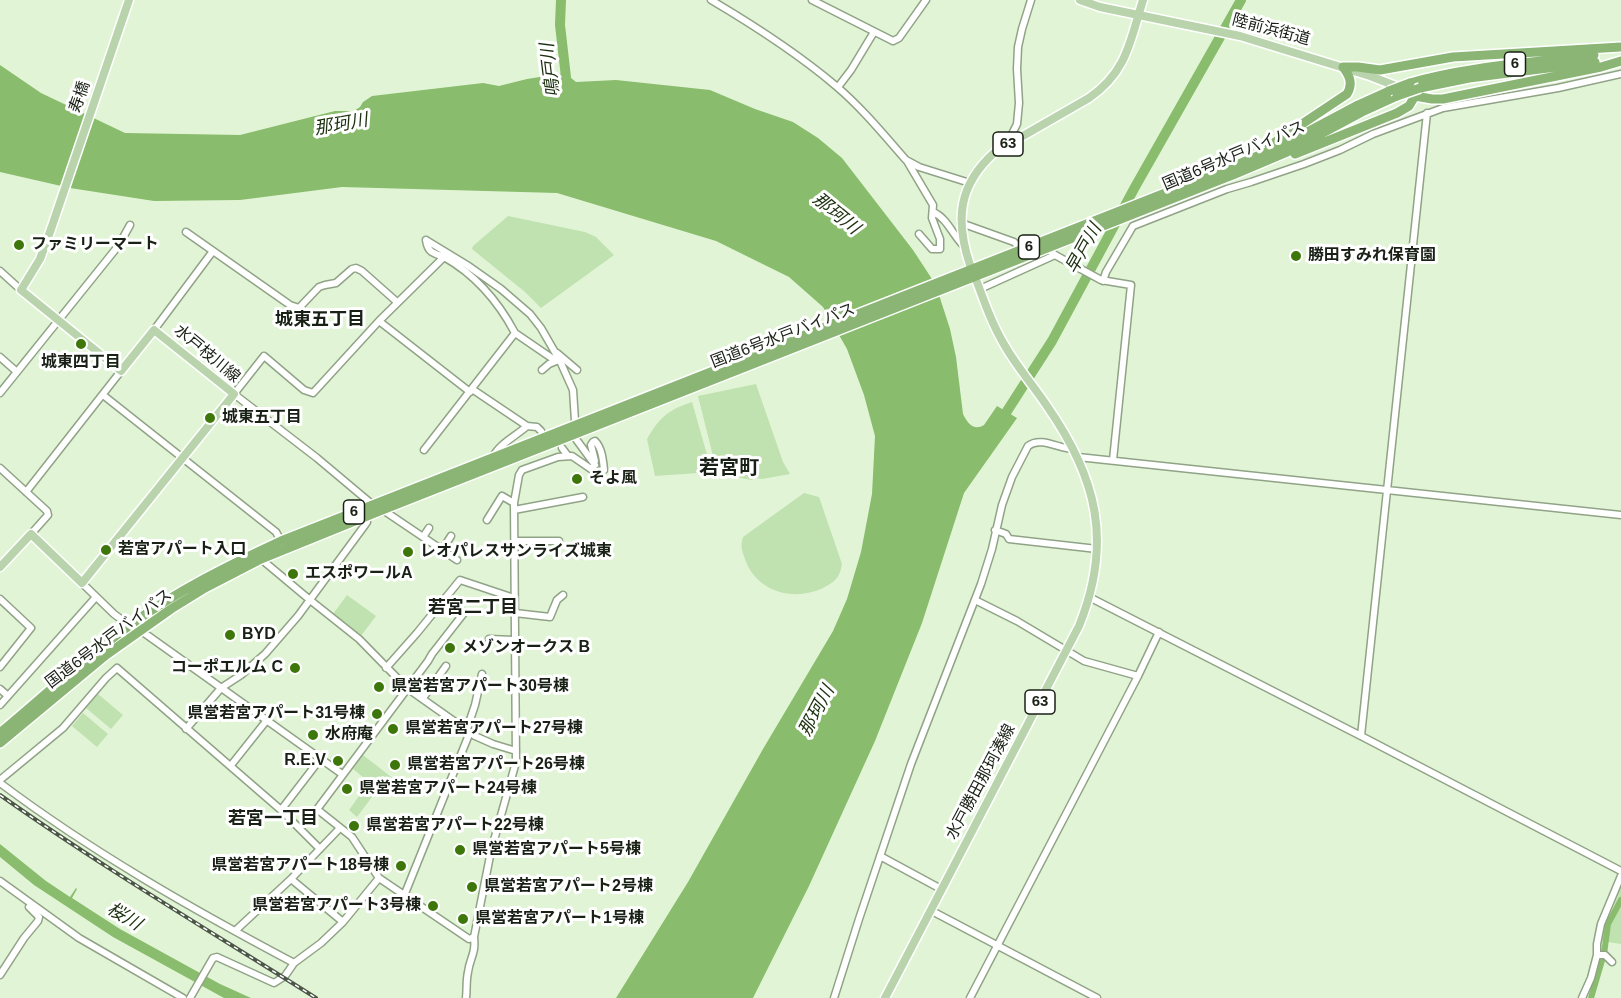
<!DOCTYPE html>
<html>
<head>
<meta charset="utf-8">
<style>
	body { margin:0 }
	canvas { display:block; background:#e1f5d6 }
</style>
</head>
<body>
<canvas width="1621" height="998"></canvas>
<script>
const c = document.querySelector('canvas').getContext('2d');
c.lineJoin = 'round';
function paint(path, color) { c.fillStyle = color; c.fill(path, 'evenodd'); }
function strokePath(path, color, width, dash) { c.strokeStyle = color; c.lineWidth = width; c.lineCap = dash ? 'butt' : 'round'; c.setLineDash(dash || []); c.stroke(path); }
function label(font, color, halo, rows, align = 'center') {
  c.font = font + ' Arial,"Noto Sans JP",sans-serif'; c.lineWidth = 6; c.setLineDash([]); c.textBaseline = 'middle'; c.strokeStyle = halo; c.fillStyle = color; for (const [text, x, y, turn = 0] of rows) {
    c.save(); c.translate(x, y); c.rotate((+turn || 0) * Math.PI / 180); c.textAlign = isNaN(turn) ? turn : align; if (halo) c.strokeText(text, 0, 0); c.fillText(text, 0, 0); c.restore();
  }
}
const green = new Path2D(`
	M508 216 585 232 596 237 614 255 541 308 525 292 472 249 473 246Z
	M756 384 783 462 790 474 762 479 754 478 752 480 724 475 717 472 698 396Z
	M692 402 712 472 655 476 647 439C660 417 668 410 692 402Z
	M804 493 819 497 842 564C840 577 835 582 823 588 794 602 756 592 745 559 742 551 740 545 743 537Z
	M347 595 376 616 361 636 333 614Z
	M98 694 123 715 111 729 86 708Z
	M83 713 108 734 97 747 72 726Z
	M363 755 399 783 389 797 378 789 357 817 349 810 369 782 353 769Z
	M1621 887V944L1601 941Z`);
const water = new Path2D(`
	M0 65 41 93 125 133 240 135 335 111H354L360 107 363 102 372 96 483 83 499 86 527 79 565 73 576 82 616 80 710 90 755 109 793 122 818 138 842 158 913 250 932 279 940 298 950 329 956 357 963 414C968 424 974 431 984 425L997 406 1017 418 964 493 922 623 875 741 809 886 753 998H616L688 882 763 749 833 631 847 599 861 552 872 494 875 436 864 395 847 349 823 307 789 277 716 241 557 193 342 187 240 200 154 201 70 188 0 172Z
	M0 844 46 881 70 897 76 888 77 889 72 898 120 929 220 984 251 998H224L113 937 34 885 0 857Z`);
const canal = new Path2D(`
	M1604 954 1608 924 1621 900
	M1591 998 1603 957`);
const river = new Path2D(`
	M561 0 560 25 567 86
	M1000 422 1052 341 1135 187 1241 0`);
const minor = new Path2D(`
	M711 0C755 26 797 53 836 86 862 108 884 135 906 160L919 167 970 183
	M812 0 893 41 899 38 926 0
	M838 87 851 70 874 32
	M1012 142V134L1017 124 1019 103 1017 69 1018 47 1022 29 1031 0
	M907 161 933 205 932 218 940 239V249H932L919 234
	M933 212C947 218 952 234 963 245
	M961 223 1014 242 1022 250
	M186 232 290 305 299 308 319 287 325 285 336 283 352 269 356 268 362 271 397 302
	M426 240 467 265 501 289 530 314 541 328 560 361 573 390 575 421 572 431 573 435 595 465
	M1047 248 1055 255 1101 280 1131 285 1113 460
	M0 271 21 290
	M1103 281 1106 272 1133 226 1227 189 1251 182 1304 164 1340 150 1373 134 1443 108 1558 88 1621 74
	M980 289 1055 255
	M379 321 470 392
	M154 330 213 251
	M515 333 556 361 549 364 542 370
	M557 353 577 370
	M0 357 17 372
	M472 389 527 426 537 427 541 431
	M0 393 119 245 130 225
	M103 395 276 532 281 541
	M562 448 568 456
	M424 450 515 333C498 301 476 275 444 257
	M493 457C499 444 516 436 527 426
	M1078 457 1621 515
	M595 461 591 445 593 442 595 441C602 448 603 460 604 470
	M0 468 47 511 48 515 31 534
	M26 492 121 371
	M373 505 317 458 234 394 264 356 304 390 313 393 379 321 444 257C433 253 428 253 426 240
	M383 510 457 560
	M514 510 583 497
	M487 520 502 496 514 503
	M995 530 1006 534 1009 539 1097 549
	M423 537 429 528
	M514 541H559
	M442 550 451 536
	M261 559 310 600 359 639 407 688 475 736 493 744 516 751
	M82 583 114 614 130 626
	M446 597 464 613 432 654 428 661 318 808V810L352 837 379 878 469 939 474 937 491 851 516 762 514 503 519 475 522 470 558 457 572 456 591 469 595 465
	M1089 597 1361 736 1621 871
	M0 599 31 628 0 667
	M975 600 1017 621 1084 661 1138 676
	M515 613 550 617 557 600 563 595
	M140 630 342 774
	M489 639 514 640
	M386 668 417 633 460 580 514 598
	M0 689 8 696
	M423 698 446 666
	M0 705 96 597
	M186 729 221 688 241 675 265 654 298 616 365 525 367 522 365 517
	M467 729 475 705 482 674
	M1361 736 1427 113
	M232 764 267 720
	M0 780 63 728 106 678 117 668 281 810 320 849
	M0 783C92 852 192 909 294 963
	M281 810 321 758
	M880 856 941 889
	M291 879 343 922
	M0 881 79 938 183 998
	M404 896 470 732
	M930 910 1097 998
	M235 931 291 879 340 828
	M1597 955H1605L1612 962
	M0 975 24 938 38 921 39 917 29 907
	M190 998 213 958 217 957 274 983 285 976 294 963 321 943 343 922 379 878
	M466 998C467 989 466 981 468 972 470 957 476 954 474 937
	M834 998 859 919 911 764 981 584 992 549 1002 505 1012 477 1028 446C1041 436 1059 449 1073 449
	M970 998 1138 676 1159 632
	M1582 998 1591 978 1597 955V944L1601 924 1621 876`);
const major = new Path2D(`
	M1080 0 1100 7 1240 36 1370 76 1401 88
	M970 265C955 220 958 185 995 152L1089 98C1127 72 1130 41 1143 0
	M0 567 31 534 82 583 234 394 154 330 121 371 21 290 40 259 51 229 129 0
	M885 998C949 873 1015 750 1079 626 1113 542 1097 478 1047 406 1033 385 1017 367 1005 346 993 326 985 304 977 282`);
const highway = new Path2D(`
	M1343 67H1358L1380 70 1453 57 1621 47
	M1410 83C1469 66 1532 63 1594 55
	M1420 88 1469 78 1595 62
	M1269 146 1347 94C1353 84 1350 76 1343 67
	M1295 154 1397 113 1409 106 1415 96 1432 99H1443L1601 67 1621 61
	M0 733C43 697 85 658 130 625 177 591 229 565 281 541 600 414 920 292 1239 164L1281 146 1358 105 1389 91
	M0 743 106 655 171 609 205 588 261 559 377 512 1235 174 1287 152 1362 112 1397 96`);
const rail = new Path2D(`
	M0 795C102 867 210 931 316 998`);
const highwayBridge = new Path2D(`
	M1389 91 1410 83
	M1397 96 1420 88`);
const markers = [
	[19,245,6,"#3d7609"],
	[1296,256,6,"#3d7609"],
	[81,344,6,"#3d7609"],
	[210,418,6,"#3d7609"],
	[577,479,6,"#3d7609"],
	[106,550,6,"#3d7609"],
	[408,552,6,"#3d7609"],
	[293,574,6,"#3d7609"],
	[230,635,6,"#3d7609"],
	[450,648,6,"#3d7609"],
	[295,668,6,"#3d7609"],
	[379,687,6,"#3d7609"],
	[377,714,6,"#3d7609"],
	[393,729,6,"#3d7609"],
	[313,735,6,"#3d7609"],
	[338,761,6,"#3d7609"],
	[395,765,6,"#3d7609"],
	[347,789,6,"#3d7609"],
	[354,826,6,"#3d7609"],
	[460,850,6,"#3d7609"],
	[401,866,6,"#3d7609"],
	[472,887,6,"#3d7609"],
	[433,906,6,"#3d7609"],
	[463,919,6,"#3d7609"]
];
const shields = [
	[1515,64,21],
	[1008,144,30],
	[1029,247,21],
	[354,512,21],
	[1040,702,30]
];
const shieldNames = [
	["6",1515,64],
	["63",1008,144],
	["6",1029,247],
	["6",354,512],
	["63",1040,702]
];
const streetNames = [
	["陸前浜街道",1271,30,15],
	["寿橋",80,97,-71],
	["国道6号水戸バイパス",1234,156,-23],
	["国道6号水戸バイパス",783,336,-21],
	["水戸枝川線",207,354,40],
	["国道6号水戸バイパス",109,639,-37],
	["水戸勝田那珂湊線",981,782,-62]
];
const poiNames = [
	["ファミリーマート",31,245],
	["勝田すみれ保育園",1308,256],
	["城東四丁目",81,363,"center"],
	["城東五丁目",222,418],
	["そよ風",589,479],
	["若宮アパート入口",118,550],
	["レオパレスサンライズ城東",420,552],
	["エスポワールA",305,574],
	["BYD",242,635],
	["メゾンオークス B",462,648],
	["コーポエルム C",283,668,"right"],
	["県営若宮アパート30号棟",391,687],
	["県営若宮アパート31号棟",365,714,"right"],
	["県営若宮アパート27号棟",405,729],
	["水府庵",325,735],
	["R.E.V",326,761,"right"],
	["県営若宮アパート26号棟",407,765],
	["県営若宮アパート24号棟",359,789],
	["県営若宮アパート22号棟",366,826],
	["県営若宮アパート5号棟",472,850],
	["県営若宮アパート18号棟",389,866,"right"],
	["県営若宮アパート2号棟",484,887],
	["県営若宮アパート3号棟",421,906,"right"],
	["県営若宮アパート1号棟",475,919]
];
const waterNames = [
	["鳴戸川",551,70,-97],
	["那珂川",341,125,-10],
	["那珂川",836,214,39],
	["早戸川",1084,249,-61],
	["那珂川",817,711,-62],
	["桜川",124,917,31]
];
const neighbourhoodNames = [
	["城東五丁目",320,320],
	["若宮二丁目",473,608],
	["若宮一丁目",273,819]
];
const quarterNames = [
	["若宮町",729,468]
];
paint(green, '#c0e1b0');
paint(water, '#89bc6c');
strokePath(canal, '#89bc6c', 6);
strokePath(river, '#89bc6c', 10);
strokePath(minor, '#91a387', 9);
strokePath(major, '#fff', 11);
strokePath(highway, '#fff', 12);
strokePath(minor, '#fff', 6);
strokePath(major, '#b9d3ac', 8);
strokePath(highway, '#8bb575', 9);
strokePath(rail, '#4b5646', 4);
strokePath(rail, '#fff', 1.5, [4.5]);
strokePath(highwayBridge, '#fff', 12, []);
strokePath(highwayBridge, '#8bb575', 9);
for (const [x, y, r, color] of markers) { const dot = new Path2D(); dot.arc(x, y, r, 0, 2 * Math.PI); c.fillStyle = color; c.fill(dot); strokePath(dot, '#fff', 2); }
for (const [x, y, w] of shields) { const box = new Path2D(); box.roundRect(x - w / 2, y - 12, w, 24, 4.5); c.fillStyle = '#fff'; c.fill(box); strokePath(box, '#192116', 1.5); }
label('bold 15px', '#192116', null, shieldNames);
label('16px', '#192116', '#fff', streetNames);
label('bold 16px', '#192116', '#fff', poiNames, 'left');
label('italic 18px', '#1d3110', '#fff', waterNames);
label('bold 18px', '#192116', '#fff', neighbourhoodNames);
label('bold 20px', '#192116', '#fff', quarterNames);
</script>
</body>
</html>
